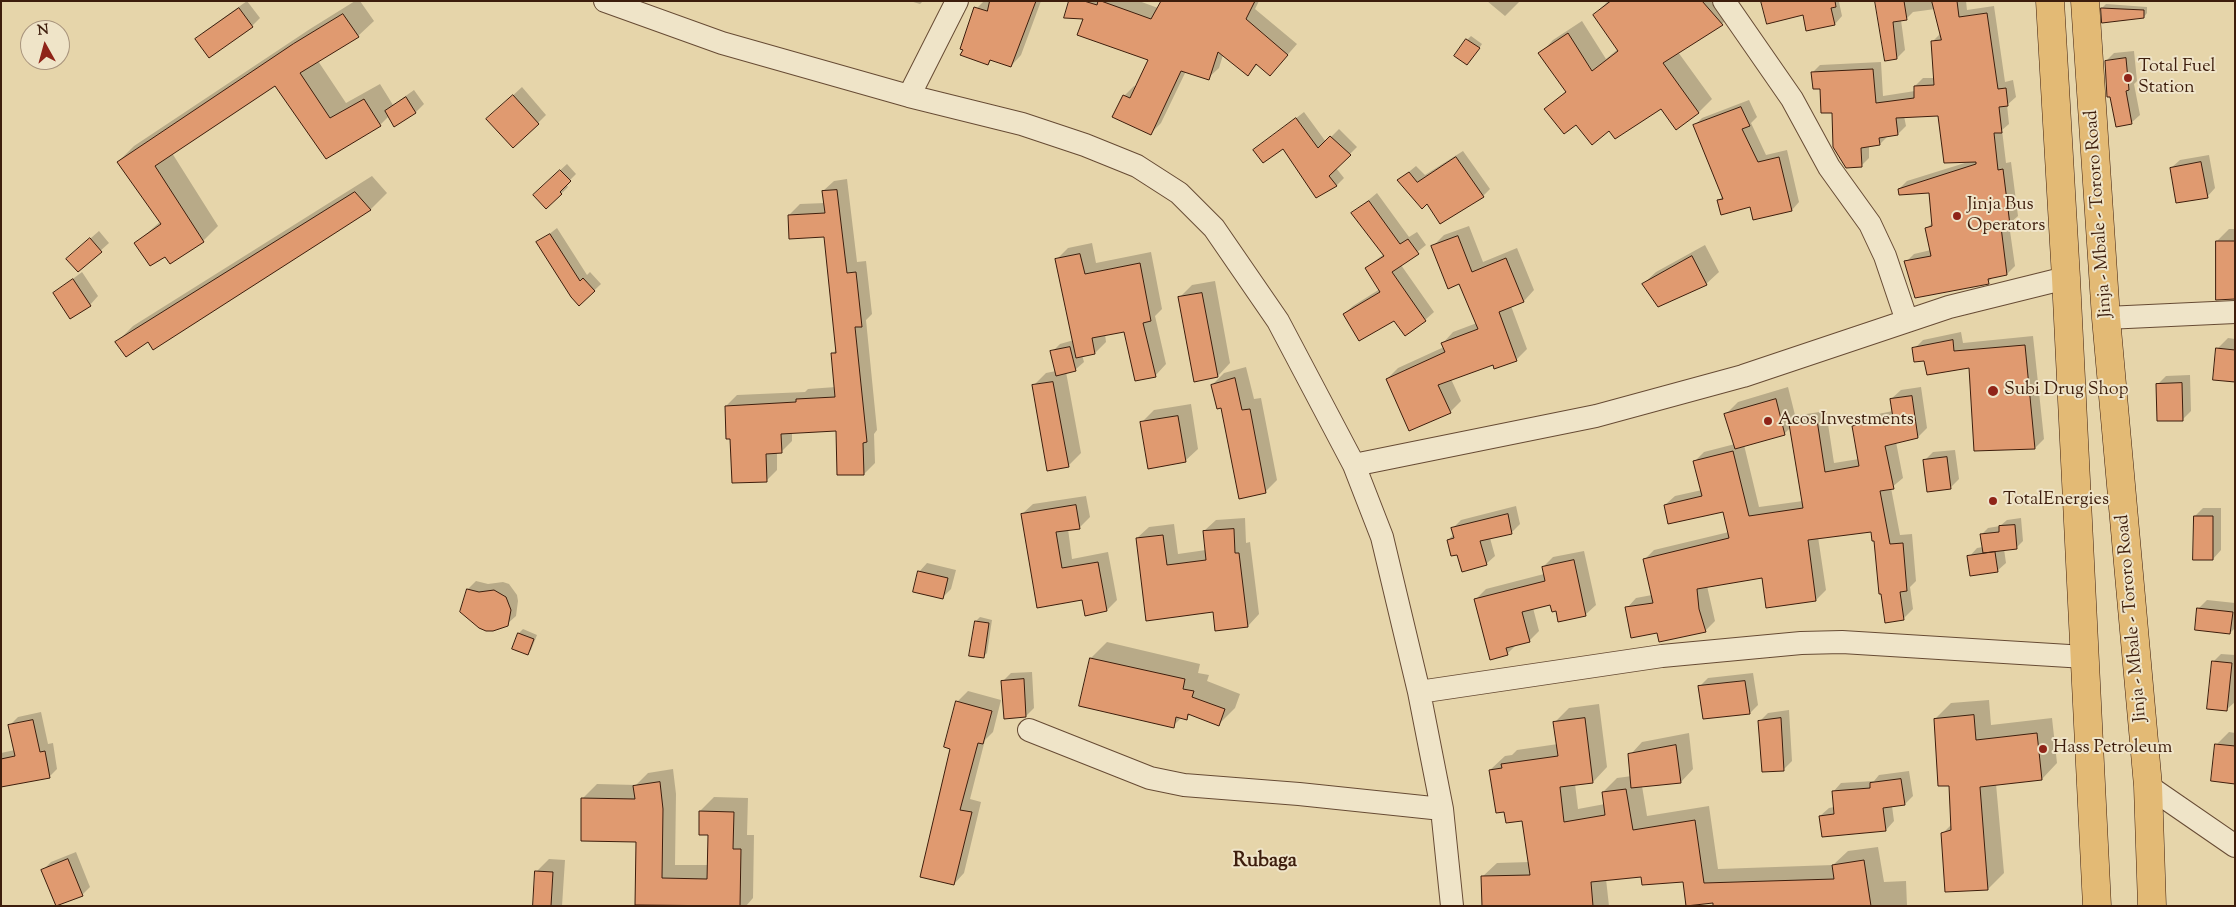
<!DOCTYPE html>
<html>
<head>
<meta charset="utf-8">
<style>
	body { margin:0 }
	#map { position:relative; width:2236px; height:907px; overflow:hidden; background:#e6d5aa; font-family:"Sorts Mill Goudy",serif }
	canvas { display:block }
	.frame { position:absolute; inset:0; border:2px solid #3d1d0c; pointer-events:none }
	.north { position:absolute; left:20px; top:20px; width:50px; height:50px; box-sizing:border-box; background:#efe4c8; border:1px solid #a8947d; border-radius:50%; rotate:353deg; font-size:14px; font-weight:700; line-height:20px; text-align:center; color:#3d1d0c }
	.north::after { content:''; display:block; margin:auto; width:18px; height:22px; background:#8f2418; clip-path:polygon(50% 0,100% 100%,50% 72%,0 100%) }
</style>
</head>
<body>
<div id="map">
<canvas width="2236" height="907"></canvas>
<div class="frame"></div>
<div class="north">N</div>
</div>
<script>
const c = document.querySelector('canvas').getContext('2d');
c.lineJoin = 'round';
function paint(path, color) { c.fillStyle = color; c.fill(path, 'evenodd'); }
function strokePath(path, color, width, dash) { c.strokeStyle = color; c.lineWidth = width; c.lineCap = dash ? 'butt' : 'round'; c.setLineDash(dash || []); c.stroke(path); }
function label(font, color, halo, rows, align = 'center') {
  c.font = font + ' "Sorts Mill Goudy",serif'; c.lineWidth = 4; c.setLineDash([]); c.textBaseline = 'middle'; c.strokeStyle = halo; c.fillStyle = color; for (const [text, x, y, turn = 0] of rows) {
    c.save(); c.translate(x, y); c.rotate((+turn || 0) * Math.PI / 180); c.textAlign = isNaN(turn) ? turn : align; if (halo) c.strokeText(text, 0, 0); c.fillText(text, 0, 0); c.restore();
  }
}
const shadow = new Path2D(`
	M247 1 260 18 252 26 197 39 205 31Z
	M355 1H360L374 21 358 36 318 61 346 103 380 84 393 105 414 90 424 104 416 112 395 125 389 116 380 125 326 158 275 85 172 153 218 226 203 241 165 255 136 243 161 221 118 162 134 146 310 29Z
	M910 1H923L920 4Z
	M984 1H1041L1021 55 1011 66 992 59 988 64 961 48 977 8Z
	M1071 1H1139L1158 8 1162 1H1259L1255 9 1297 44 1270 75 1258 64 1248 74 1223 55 1219 68 1208 78 1186 71 1161 123 1151 133 1124 96 1134 86 1137 87 1150 60 1084 18Z
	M1487 1H1520L1505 16Z
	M1608 1H1727L1735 10 1722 24 1678 52 1712 99 1698 113 1661 107 1610 130 1576 123 1546 109 1567 90 1540 54 1553 40 1582 21 1606 59 1618 49 1595 15Z
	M1762 1H1966L1967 10 1994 6 2005 82 2013 80 2016 97 2007 105 2009 124 2002 130 2006 163 2011 162 2018 216 2009 224 2015 266 2007 274 1994 276 1988 282 1906 262 1914 254 1931 250 1927 228 1933 222 1931 191 1899 189 1907 181 1968 162 1939 115 1904 116 1906 126 1898 134 1888 136 1880 144 1869 146V158L1861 166 1812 73 1820 65 1881 62 1883 96 1915 91V86L1923 78H1935L1933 41 1941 33 1935 9 1913 12 1906 19 1901 20 1905 50 1897 58 1876 2H1839L1842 16 1835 24Z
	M2106 4 2147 7V13L2144 17 2102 8Z
	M1471 36 1482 44 1471 60 1467 40Z
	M2134 51 2137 81 2134 84 2140 115 2131 123 2106 61 2114 53Z
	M522 87 546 115 538 123 496 111Z
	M1749 100 1757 117 1751 123 1766 155 1787 150 1799 202 1792 210 1754 218 1751 205 1718 201 1723 196 1694 126 1702 118Z
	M1304 112 1326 142 1339 129 1357 147 1336 168 1344 178 1337 185 1316 197 1283 147 1255 150Z
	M1463 151 1490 189 1483 196 1441 222 1427 203 1399 180 1416 166 1425 175Z
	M2209 155 2215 188 2207 197 2171 168 2180 160Z
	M567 164 576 174 566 184 568 187 561 194 541 188Z
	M372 176 387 193 370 210 148 340 117 342 133 326Z
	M847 179 857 262 866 261 872 314 866 320 877 430 874 434 875 463 864 474 837 430 792 432V441L781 452H777V470L766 481 731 437 726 406 737 395 805 392 808 389 836 387 832 354 837 349 826 236 789 215 800 204 825 203 823 191 834 181Z
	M1377 193 1409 237 1417 232 1426 245 1401 265 1434 312 1425 320 1344 314 1353 306 1380 289 1366 268 1384 254 1353 213Z
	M1469 226 1483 262 1517 248 1534 290 1524 301 1511 306 1527 349 1516 360 1494 364 1451 379 1461 401 1450 412 1387 379 1398 368 1444 347 1443 343 1453 332 1477 323 1460 283 1433 246 1444 235Z
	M557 228 587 275 590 272 601 284 579 305 538 243Z
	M2229 229H2235V299L2217 241Z
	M99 231 109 243 78 271 76 251Z
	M1092 243 1096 263 1151 252 1162 309 1155 316 1166 364 1155 376 1125 330 1105 334 1106 342 1095 353 1082 355 1084 362 1075 370 1066 372 1081 453 1068 466 1033 386 1046 373 1056 371 1052 352 1060 344 1074 340 1057 259 1068 248Z
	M1705 245 1719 272 1706 284H1643L1656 272Z
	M82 272 98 296 90 305 54 293Z
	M1215 281 1230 363 1218 376 1179 298 1192 285Z
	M1961 332 1963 343 2033 336 2044 439 2035 448 1970 366 1925 360 1914 349 1923 340Z
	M2228 338 2235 339V380L2218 348Z
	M1246 367 1254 399 1261 398 1277 480 1265 492 1212 385 1224 373Z
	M2190 375 2191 411 2182 420 2158 384 2166 376Z
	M1788 387 1796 419 1800 415 1826 411 1834 463 1859 459 1853 427 1863 417 1893 411 1891 399 1901 390 1921 387 1927 428 1918 437 1896 442 1903 478 1891 488 1900 535 1912 534 1916 581 1910 587 1913 609 1903 619 1872 531 1818 537 1826 590 1816 600 1767 607 1763 577 1707 586 1715 621 1705 631 1658 632 1627 608 1636 598 1652 595 1644 560 1654 550 1729 532 1724 511 1665 505 1675 496 1702 490 1695 461 1704 452 1735 444 1725 415 1738 402ZM1791 427 1803 501 1759 507 1744 445 1784 434Z
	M1191 404 1198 449 1185 461 1142 422 1154 410Z
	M1955 450 1959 479 1950 488 1924 461 1933 452Z
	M1086 496 1090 517 1080 527 1068 529 1072 559 1108 552 1117 600 1107 610 1083 598 1022 514 1033 504Z
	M1516 506 1520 524 1511 533 1490 538 1495 556 1486 564 1458 553 1448 540 1454 534 1452 529 1461 520Z
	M2203 508H2221V550L2213 559 2195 516Z
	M1245 518 1246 543 1250 542 1259 614 1248 626 1214 611 1137 538 1149 527 1174 524 1178 554 1206 550 1204 531 1216 520Z
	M2021 518 2023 541 2016 548 2004 549 2006 563 1997 571 1969 557 1977 548 1983 547 1981 535 1988 528 2000 526 2007 520Z
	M1584 551 1596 605 1585 615 1557 610 1551 603 1533 608 1539 631 1529 641 1517 644 1507 654 1476 599 1486 589 1544 574 1543 567 1553 557Z
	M927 563 956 570 951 589 943 597 919 572Z
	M476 581 488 584 503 582 509 584 517 595 518 601 516 616 507 624 468 589Z
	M2207 600 2235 603V628L2230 633 2199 608Z
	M980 617 992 620 987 653 983 657 976 621Z
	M523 629 537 635 531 650 527 654 513 648 519 633Z
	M1107 642 1200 664 1198 673 1209 675 1207 681 1240 694 1235 708 1219 724 1191 714 1186 718 1182 717 1173 726 1091 658Z
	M2221 654 2235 655V702L2226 710 2213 662Z
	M1032 672 1034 708 1026 716 1003 681 1011 673Z
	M1753 673 1758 705 1750 713 1700 686 1708 678Z
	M968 691 1001 700 993 732 985 740 970 799 981 802 964 873 954 884 951 748 957 702Z
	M1989 700 1991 725 2052 718 2057 763 2042 779 1996 784 2004 873 1988 889 1946 891 1943 833 1952 824 1950 785 1935 719 1951 703Z
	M1599 704 1607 767 1593 782 1575 784 1578 809 1605 804 1603 792 1617 778 1632 776 1630 755 1642 742 1689 733 1693 769 1681 782 1642 786 1647 816 1709 806 1718 869 1833 865 1848 851 1878 847 1884 882 1906 881 1907 906H1715V902L1684 880 1642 876 1606 879 1609 906H1483L1482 877 1497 863 1530 862 1523 819 1505 811 1490 770 1505 756 1512 755 1517 750 1558 744 1555 722 1569 708Z
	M1789 710 1792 761 1784 769 1760 721 1768 713Z
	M41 712 48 744 53 743 57 769 49 777 1 785V753L15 750 10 725 18 717Z
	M2229 732 2235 733V782L2216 745Z
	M673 769 676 794 675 865H708L709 834 700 811 714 797 748 798 747 835H754L753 898 746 906H647L637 841 583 798 597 784 636 785 648 773Z
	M1909 771 1913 796 1905 804 1892 806 1894 821 1886 830 1820 816 1829 808 1834 807 1833 792 1841 783 1874 781 1879 775Z
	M76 852 90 887 82 895 43 870 51 862Z
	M549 859 565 860 562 906H534L536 872Z`);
const building = new Path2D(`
	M990 1H1036L1011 67 990 60 988 65 960 55 963 50 960 49 974 7 987 11Z
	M1069 1H1084L1097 5 1098 1H1101L1151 19 1161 1H1255L1246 19 1288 55 1270 76 1256 64 1248 76 1218 52 1209 80 1181 71 1151 135 1112 117 1123 95 1130 98 1148 60 1077 35 1083 19 1064 18Z
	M1611 1H1702L1723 25 1663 63 1699 113 1676 130 1661 109 1615 139 1609 131 1592 145 1576 125 1564 134 1544 109 1566 92 1538 53 1568 33 1592 71 1618 51 1593 15Z
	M1761 1H1835L1836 7 1831 8 1835 25 1806 31 1803 15 1767 24Z
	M1875 1H1904L1907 20 1893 22 1897 59 1885 61Z
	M1932 1H1957L1959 17 1987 13 1998 89 2006 88 2008 106 1999 107 2002 133H1994L1998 170 2003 169 2010 225 2001 227 2007 275 1988 279 1989 284 1915 298 1904 261 1931 256 1925 228 1932 226 1929 193 1899 195 1898 189 1976 164V162L1944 163 1938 116 1896 118 1898 135 1879 138 1880 145 1861 148 1862 167 1846 168 1833 147 1832 113H1821L1820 89H1813L1811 72 1873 69 1876 103 1914 98V86L1934 85 1931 41 1941 40Z
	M239 8 253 27 209 58 195 39Z
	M2101 8 2144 10V18L2102 23Z
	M343 14 359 37 300 73 330 118 364 99 381 126 326 159 275 86 155 166 204 242 170 264 165 257 150 266 134 243 161 224 117 162 293 44Z
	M1466 39 1480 48 1467 65 1454 56Z
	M2126 58 2129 90 2126 91 2132 124 2116 127 2110 97H2107L2105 61Z
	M513 95 539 124 513 148 486 119Z
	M406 97 416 113 394 127 385 111Z
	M1741 107 1750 126 1742 129 1758 162 1779 157 1792 211 1753 220 1750 207 1721 215 1717 200 1723 199 1693 125Z
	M1296 118 1318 148 1330 136 1351 155 1329 176 1337 186 1316 198 1283 149 1263 163 1253 150Z
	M1456 157 1484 197 1440 224 1427 204 1422 209 1397 180 1409 172 1417 182Z
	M2201 162 2208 198 2176 203 2170 168Z
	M560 170 571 181 560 192 562 194 546 209 533 195Z
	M837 190 847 273 856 272 862 327H855L867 442 863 443 864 475H837L836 431 781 434 782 453 766 454 767 482 732 483 730 439H726L725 406 796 402V399L835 397 831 353H836L824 237 789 239 788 215 825 213 822 191Z
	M355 192 371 210 153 350 148 342 126 357 115 342Z
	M1369 201 1400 244 1408 239 1419 254 1392 272 1426 321 1405 336 1394 321 1359 341 1343 314 1380 292 1365 268 1384 256 1351 213Z
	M550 234 580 281 583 278 595 291 579 306 571 297 536 242Z
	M1458 236 1472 272 1506 258 1524 302 1499 312 1517 361 1494 369 1493 365 1438 385 1451 413 1409 431 1386 379 1445 352 1441 343 1478 329 1459 284 1448 289 1431 246Z
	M90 238 102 252 78 272 66 259Z
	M2216 241H2235V299L2216 300Z
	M1080 254 1085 274 1140 263 1151 321 1143 323 1156 377 1135 381 1124 332 1092 338 1095 354 1076 358 1055 259Z
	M1692 256 1707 285 1658 307 1642 284Z
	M73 279 91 306 70 319 53 293Z
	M1202 293 1218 377 1194 382 1178 297Z
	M1953 340 1954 351 2025 345 2035 449 1974 451 1969 368 1927 375 1924 361 1914 362 1912 348Z
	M1070 347 1076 371 1056 376 1050 351Z
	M2216 348 2235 350V382L2213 380Z
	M1235 378 1242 410 1250 409 1266 493 1239 499 1221 408 1217 409 1211 385Z
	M1053 382 1069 467 1047 471 1032 385Z
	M2182 383 2183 421H2157L2156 384Z
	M1912 396 1918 438 1885 446 1894 489 1880 491 1890 544 1903 543 1907 591 1900 592 1904 620 1885 623 1881 594H1879L1874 541H1872L1871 532 1808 540 1816 601 1766 608 1762 578 1697 589 1699 609 1706 632 1659 642 1657 633 1631 638 1625 607 1653 603 1643 559 1729 538 1723 512 1668 524 1664 505 1702 496 1693 461 1733 451 1749 516 1803 508 1789 424 1817 420 1825 472 1859 466 1852 426 1893 418 1890 399Z
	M1776 399 1785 435 1735 449 1724 414Z
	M1178 416 1186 462 1148 469 1140 422Z
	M1947 457 1951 489 1927 492 1923 460Z
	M1076 505 1080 529 1056 532 1062 568 1098 562 1107 611 1085 616 1082 600 1037 608 1021 514Z
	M1508 514 1512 534 1480 541 1487 565 1462 572 1457 555 1451 556 1447 540 1454 538 1451 528Z
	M2194 516H2213V560H2193Z
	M2015 525 2017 549 1983 553 1980 534 1999 532V526Z
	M1234 529 1235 553H1239L1248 627 1215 631 1213 612 1146 621 1136 538 1163 535 1167 565 1206 560 1203 531Z
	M1995 552 1998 572 1970 576 1967 556Z
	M1574 560 1586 616 1558 622 1556 611 1552 612 1550 605 1522 612 1530 642 1506 648 1508 655 1490 660 1474 599 1545 581 1542 567Z
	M918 571 948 578 943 599 913 592Z
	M467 589 479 592 494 590 506 597 511 610 508 626 493 631H486L479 628 460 612Z
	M2197 608 2233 612 2230 634 2195 630Z
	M975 621 989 623 984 658 969 656Z
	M518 633 534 639 528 655 512 649Z
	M1090 658 1185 679 1183 689 1194 691 1192 697 1225 709 1219 726 1188 714 1187 720 1176 717 1174 728 1079 706Z
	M2212 661 2232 663 2227 711 2207 709Z
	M1024 679 1026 717 1004 719 1001 681Z
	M1745 681 1750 714 1703 719 1698 686Z
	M956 701 992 711 983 744 978 743 960 810 972 812 954 885 920 877 950 749 944 747Z
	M1974 715 1976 740 2037 733 2042 780 1980 787 1988 890 1945 892 1941 833 1951 830 1949 786H1938L1934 719Z
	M1585 718 1593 783 1560 787 1564 822 1605 815 1602 792 1626 789 1633 830 1695 820 1704 883 1834 879 1832 865 1864 860 1871 906H1713V903L1686 906 1683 882 1642 885 1641 877 1591 882 1593 906H1482L1481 876 1530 875 1522 821 1506 823 1504 812 1496 813 1489 770 1502 768 1501 764 1558 756 1553 722Z
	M1781 718 1784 771 1762 772 1758 721Z
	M33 720 40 752 45 751 50 778 1 787V759L15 756 8 725Z
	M2215 744 2235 746V784L2211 781Z
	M1676 745 1681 783 1631 788 1628 754Z
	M1901 779 1905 805 1883 808 1886 831 1822 837 1819 816 1834 814 1832 791 1870 788V783Z
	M660 782 663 809 662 878 707 879 708 835H699V811L734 812 733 849H741L740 906 635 905 636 842 581 841V798L635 799 633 786Z
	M68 859 83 896 56 906 41 870Z
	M535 871 553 872 551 906H533Z`);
const minor = new Path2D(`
	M605 1 722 43 909 96 1022 124 1085 145 1137 166 1179 193 1214 228 1278 321 1354 465 1382 537 1419 692 1442 809 1452 906
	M1724 1 1792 99 1829 167 1870 224 1885 256 1907 321
	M909 96 957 1
	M2106 318 2235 312
	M1354 465 1596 416 1743 376 1949 307 2066 278
	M1419 692 1662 656 1801 643 1842 642 2085 657
	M1029 730 1150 778 1184 785 1299 794 1442 809
	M2148 786 2235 846`);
const highway = new Path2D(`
	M2050 1 2066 278 2097 906
	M2085 1 2106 318 2148 786 2152 906`);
const markers = [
	[2128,78,5,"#8f2418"],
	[1957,216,5,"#8f2418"],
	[1993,391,6,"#8f2418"],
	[1768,421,5,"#8f2418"],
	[1993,501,5,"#8f2418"],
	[2043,749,5,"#8f2418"]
];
const poiNames = [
	["Total Fuel",2138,68],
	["Station",2138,89],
	["Jinja Bus",1967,206],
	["Operators",1967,227],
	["Subi Drug Shop",2004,391],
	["Acos Investments",1778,421],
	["TotalEnergies",2003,501],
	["Hass Petroleum",2053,749]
];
const streetNames = [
	["Jinja - Mbale - Tororo Road",2100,214,-94],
	["Jinja - Mbale - Tororo Road",2133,618,-95]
];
const quarterNames = [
	["Rubaga",1265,863]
];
paint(shadow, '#0003');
paint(building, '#e09a70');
strokePath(building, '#3d1d0c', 1);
strokePath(minor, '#674b34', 24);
strokePath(highway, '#3d1d0c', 29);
strokePath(minor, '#efe4c8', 22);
strokePath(highway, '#e3ba75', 28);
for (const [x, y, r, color] of markers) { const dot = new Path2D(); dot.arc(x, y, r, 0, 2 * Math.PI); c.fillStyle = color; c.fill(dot); strokePath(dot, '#efe4c8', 2); }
label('18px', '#3d1d0c', '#efe4c8', poiNames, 'left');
label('18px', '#3d1d0c', '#efe4c8', streetNames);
label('bold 20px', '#3d1d0c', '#efe4c8', quarterNames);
</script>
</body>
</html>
